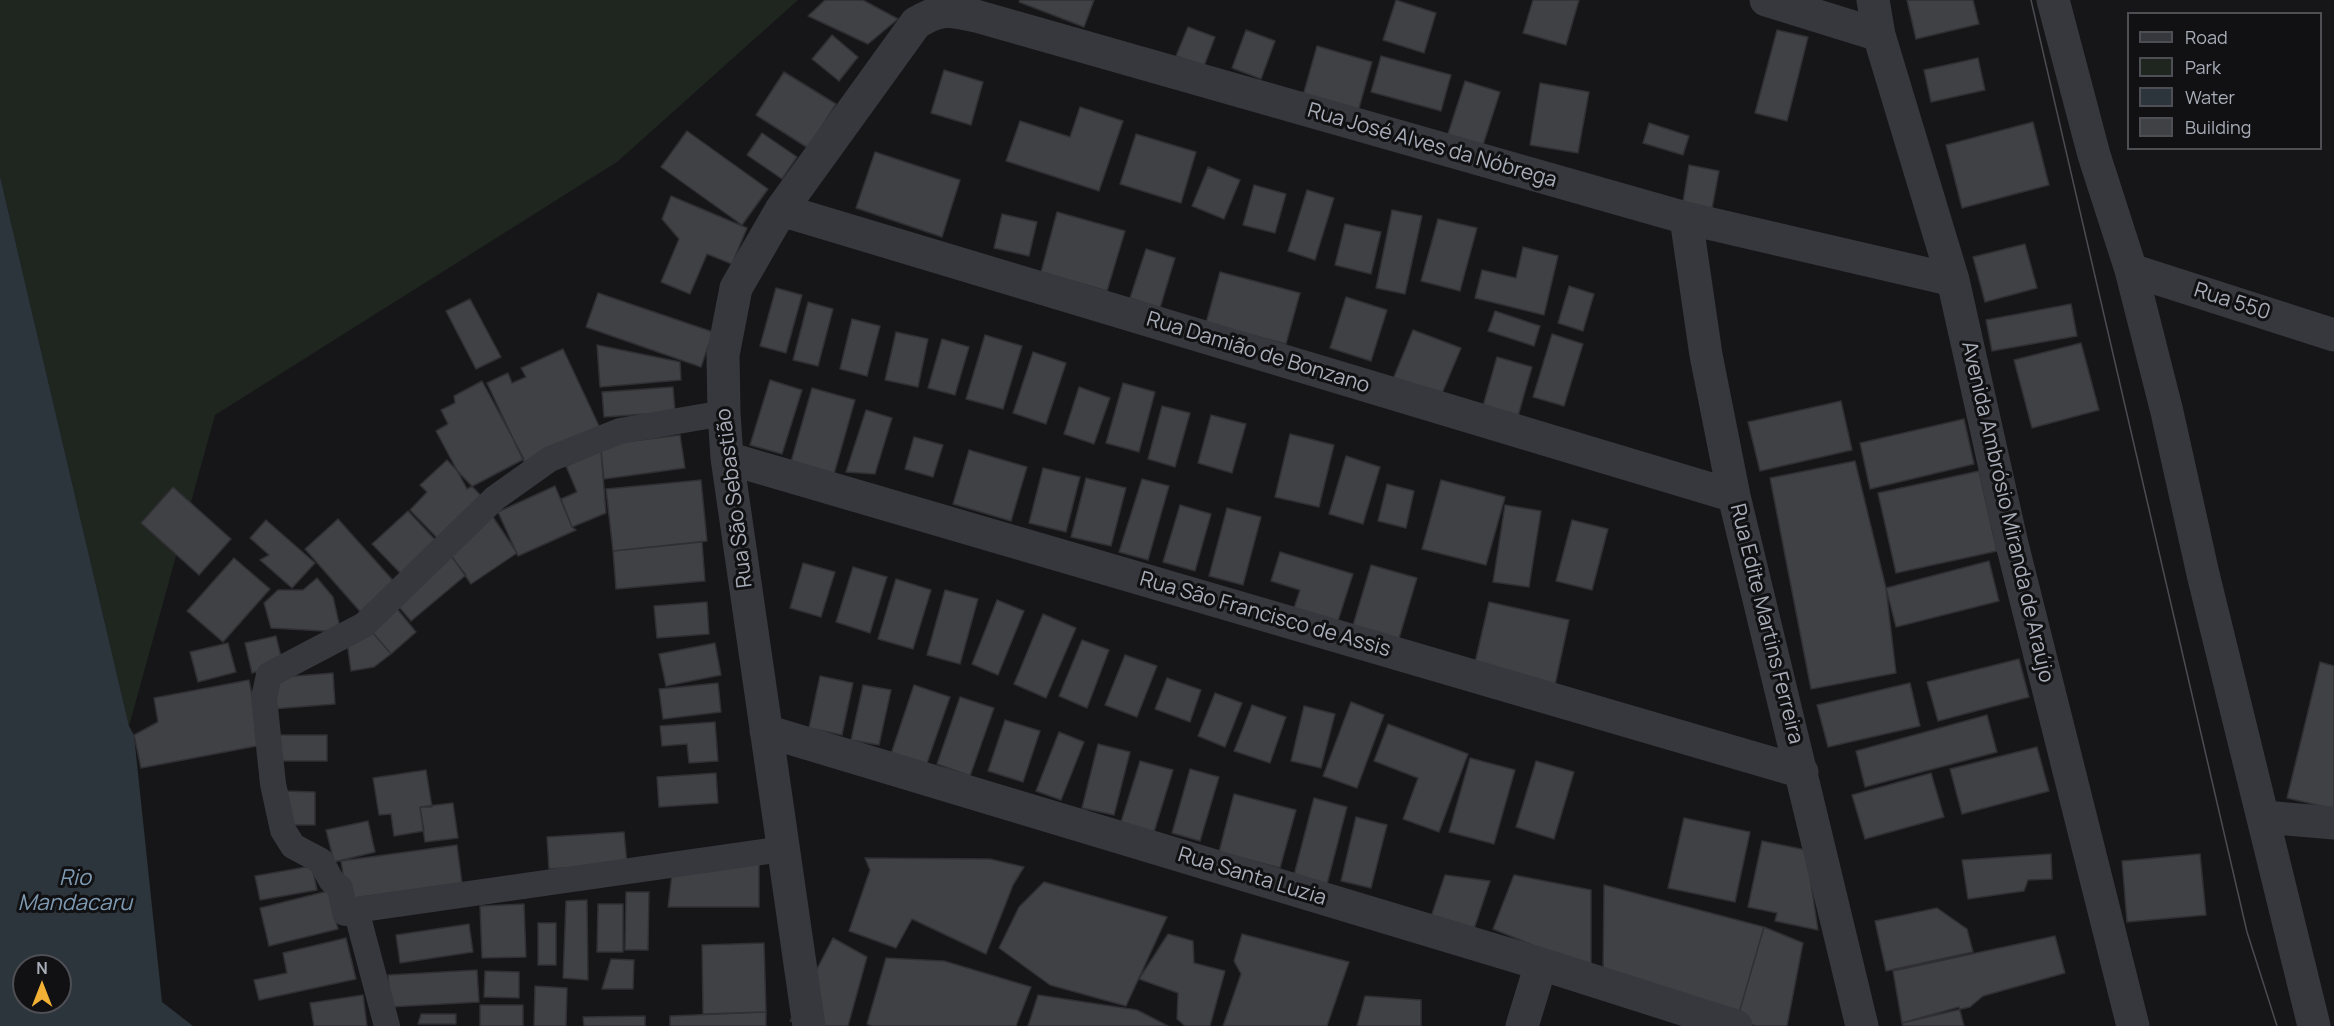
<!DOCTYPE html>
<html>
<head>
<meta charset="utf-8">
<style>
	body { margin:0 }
	#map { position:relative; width:2334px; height:1026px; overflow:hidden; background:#161618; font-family:Manrope,sans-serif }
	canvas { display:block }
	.legend { position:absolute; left:2127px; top:12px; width:195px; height:138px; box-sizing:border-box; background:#111113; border:2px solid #4d4f55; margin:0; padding:8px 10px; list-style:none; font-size:18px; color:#a8adb8 }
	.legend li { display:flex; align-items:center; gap:12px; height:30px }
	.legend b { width:30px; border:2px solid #4d4f55 }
	.north { position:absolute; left:12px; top:954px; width:60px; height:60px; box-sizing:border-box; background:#111113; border:2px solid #4d4f55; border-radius:50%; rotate:0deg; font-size:16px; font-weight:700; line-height:24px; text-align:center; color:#a8adb8 }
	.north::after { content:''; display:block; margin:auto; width:21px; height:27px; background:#f2b134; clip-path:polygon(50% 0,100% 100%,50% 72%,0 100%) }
</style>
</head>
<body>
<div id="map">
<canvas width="2334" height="1026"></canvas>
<ul class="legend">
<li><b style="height:8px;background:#37383d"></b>Road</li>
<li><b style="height:16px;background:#1e261f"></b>Park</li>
<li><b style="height:16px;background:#2c353c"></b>Water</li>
<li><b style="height:16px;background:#404145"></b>Building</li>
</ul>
<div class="north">N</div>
</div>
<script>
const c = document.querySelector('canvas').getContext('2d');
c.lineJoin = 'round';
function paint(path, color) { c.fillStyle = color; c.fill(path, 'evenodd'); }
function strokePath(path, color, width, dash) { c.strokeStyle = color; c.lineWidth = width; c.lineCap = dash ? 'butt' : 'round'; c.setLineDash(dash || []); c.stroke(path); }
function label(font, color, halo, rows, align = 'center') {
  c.font = font + ' Manrope,sans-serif'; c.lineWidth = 6; c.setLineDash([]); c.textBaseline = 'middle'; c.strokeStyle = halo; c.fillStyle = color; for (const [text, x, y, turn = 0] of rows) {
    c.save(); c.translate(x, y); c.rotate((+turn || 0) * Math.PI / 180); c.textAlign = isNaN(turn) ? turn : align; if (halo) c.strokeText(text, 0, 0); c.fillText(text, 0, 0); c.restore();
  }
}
const green = new Path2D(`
	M0 0H798L617 162 215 415 129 726 0 176Z`);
const water = new Path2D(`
	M0 176 129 726 134 735 162 1002 193 1026H0ZM24 966H60V1002H24Z`);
const building = new Path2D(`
	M825 0H863L898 19 868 44 808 16Z
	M1020 0H1094L1084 27 1019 2Z
	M1396 0 1436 13 1424 53 1383 40Z
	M1533 0H1579L1566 45 1523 33Z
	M1907 0H1973L1979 24 1916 39Z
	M1188 27 1215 37 1204 66 1176 56Z
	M1246 30 1275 41 1261 79 1232 68Z
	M1777 30 1808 37 1787 121 1755 113Z
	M832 35 858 57 839 81 812 59Z
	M1317 46 1372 62 1357 115 1302 99Z
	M1381 56 1451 75 1441 111 1371 92Z
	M1978 58 1985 90 1931 102 1924 70Z
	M944 70 983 82 971 125 931 113Z
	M784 72 836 104 808 148 756 115Z
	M1465 81 1500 92 1482 148 1447 137Z
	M1540 83 1589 92 1578 153 1530 145Z
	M1080 107 1123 121 1099 191 1006 161 1020 121 1070 137Z
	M2033 122 2049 185 1962 208 1946 145Z
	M1649 123 1689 136 1683 155 1643 143Z
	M687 131 768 189 742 225 661 167Z
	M762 133 797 157 782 179 747 155Z
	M1136 134 1196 152 1181 203 1120 184Z
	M875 152 960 180 942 237 856 208Z
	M1689 165 1719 171 1711 214 1682 208Z
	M1208 167 1240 180 1224 219 1192 206Z
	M1254 185 1286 194 1275 233 1243 225Z
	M1307 190 1334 198 1315 260 1288 251Z
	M671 196 747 228 732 264 707 254 690 294 661 282 679 239 662 219Z
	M1392 210 1422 216 1405 294 1376 288Z
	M1057 212 1125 231 1107 291 1041 272Z
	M1002 214 1037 222 1029 256 994 248Z
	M1438 219 1477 228 1460 291 1421 281Z
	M1345 224 1381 232 1371 274 1335 265Z
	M2025 244 2037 288 1985 302 1973 257Z
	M1523 247 1558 256 1544 315 1475 298 1482 270 1516 278Z
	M1146 249 1175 258 1160 308 1130 298Z
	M1220 272 1300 293 1286 344 1206 323Z
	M1569 286 1594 294 1583 331 1558 323Z
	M776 288 802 295 786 353 760 346Z
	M598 293 713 332 701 367 586 327Z
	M1346 297 1387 310 1371 361 1330 348Z
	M470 299 501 357 476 369 446 311Z
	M808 302 833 309 818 366 793 360Z
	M2071 304 2077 336 1992 351 1986 320Z
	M1495 311 1540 326 1534 346 1488 331Z
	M852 319 880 326 867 376 840 369Z
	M1413 330 1461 348 1438 403 1391 384Z
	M896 332 928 339 918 387 885 380Z
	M1552 334 1583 344 1564 406 1533 397Z
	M985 335 1022 346 1003 409 966 399Z
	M942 339 969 347 955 395 928 388Z
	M2081 343 2099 410 2032 428 2014 360Z
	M597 345 680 362 681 380 600 387Z
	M563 349 600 428 524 462 487 383 508 373 512 383 526 377 521 368Z
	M1033 352 1066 363 1046 424 1013 413Z
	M1497 357 1532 367 1518 416 1483 406Z
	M770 380 802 390 782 454 750 445Z
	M482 381 524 459 467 489 436 431 448 424 441 410 455 403 454 396Z
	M1123 383 1155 392 1139 452 1106 443Z
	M673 387 675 412 604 417 602 392Z
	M1079 387 1110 398 1094 444 1064 434Z
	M812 388 855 400 834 474 791 462Z
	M1841 401 1852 450 1760 471 1748 422Z
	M1162 406 1190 413 1175 467 1148 459Z
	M866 410 892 418 875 474 846 472Z
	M1211 415 1246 424 1232 473 1198 463Z
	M1964 419 1974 464 1870 489 1860 443Z
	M1290 434 1334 445 1319 507 1275 497Z
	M680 435 685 468 604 479 601 451 624 442Z
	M914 437 943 445 933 477 905 469Z
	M969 450 1027 467 1011 521 953 504Z
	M601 451 606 513 572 527 561 499 577 492 566 466Z
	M1346 456 1380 467 1363 524 1329 514Z
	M447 460 487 502 443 544 410 510 427 492 420 485Z
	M1855 461 1886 588 1896 673 1811 689 1770 478Z
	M1043 468 1080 477 1066 532 1029 523Z
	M1979 471 1997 551 1896 573 1878 493Z
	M1086 478 1126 488 1111 546 1071 537Z
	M1142 479 1169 486 1148 560 1119 552Z
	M701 480 707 541 613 551 606 489Z
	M1441 480 1505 497 1486 565 1422 549Z
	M1387 484 1414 491 1406 528 1378 521Z
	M555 486 572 527 576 530 518 556 498 512Z
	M173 487 231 539 199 575 141 523Z
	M1180 505 1211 514 1195 571 1163 562Z
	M1505 505 1541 511 1529 587 1493 582Z
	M1227 508 1261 517 1243 585 1209 576Z
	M408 511 441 546 406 579 372 544Z
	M493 517 517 553 471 584 446 548Z
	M338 519 398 586 364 616 305 549Z
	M266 520 315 563 292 588 260 560 269 555 250 538Z
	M1572 520 1608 529 1592 590 1556 581Z
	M702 542 705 581 616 589 613 551Z
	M1280 552 1353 574 1335 630 1291 617 1300 590 1271 581Z
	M450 555 466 575 411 621 394 601Z
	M234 558 270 589 223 642 187 611Z
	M1989 561 1999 601 1896 627 1886 588Z
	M803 563 835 572 821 617 790 608Z
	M1371 565 1417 578 1397 645 1351 632Z
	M853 567 887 577 870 633 836 622Z
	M317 578 333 597 341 632 271 628 264 603 278 590H303Z
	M896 579 931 590 913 649 878 639Z
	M945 590 978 599 960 664 927 655Z
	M997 600 1024 611 998 675 972 664Z
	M707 602 709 634 657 638 654 606Z
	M1489 602 1569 620 1555 685 1474 667Z
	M394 605 416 632 391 654 368 627Z
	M1043 614 1076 628 1046 698 1014 684Z
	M368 627 391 654 374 667 351 671 347 642Z
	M276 636 283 665 252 673 245 643Z
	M1082 640 1109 650 1087 708 1059 696Z
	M228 643 236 672 198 682 190 652Z
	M715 643 721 675 666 686 659 654Z
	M1125 655 1157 666 1137 717 1105 705Z
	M2019 659 2029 697 1938 721 1927 682Z
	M2320 662 2334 666V809L2287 798Z
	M333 673 335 704 273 709 271 678Z
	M820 676 853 683 842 735 809 728Z
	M1167 678 1201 690 1190 722 1155 709Z
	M249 680 262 745 141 768 134 735 158 722 154 698Z
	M718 683 721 712 663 719 659 689Z
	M1910 683 1920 726 1828 747 1817 705Z
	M863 685 891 690 879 745 851 740Z
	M914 685 950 697 926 766 891 754Z
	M1215 693 1242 703 1225 747 1198 736Z
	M960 697 994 708 970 776 937 764Z
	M1351 702 1384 715 1357 788 1323 776Z
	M1252 705 1286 717 1270 763 1234 751Z
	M1304 706 1335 714 1321 768 1291 761Z
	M1987 715 1997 752 1865 787 1856 751Z
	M1005 720 1040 731 1023 782 988 771Z
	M715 722 718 761 689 763 687 744 662 746 660 726Z
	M1388 724 1468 754 1439 832 1403 819 1418 778 1374 761Z
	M1059 732 1084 742 1061 800 1036 791Z
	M271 735H327V761H271Z
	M1098 744 1130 752 1114 815 1082 808Z
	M2037 747 2049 791 1962 814 1950 769Z
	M1470 758 1515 770 1494 844 1449 832Z
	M1140 761 1173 770 1154 832 1121 822Z
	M1536 761 1574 772 1554 839 1516 827Z
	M1190 769 1219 777 1200 841 1172 833Z
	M426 770 432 807H420L424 831 394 836 391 814 379 815 373 778Z
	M716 773 718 803 659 807 657 777Z
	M1931 773 1944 817 1865 839 1852 795Z
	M285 791 315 792V825H284Z
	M1234 794 1296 810 1280 868 1219 852Z
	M1314 798 1347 807 1326 888 1293 879Z
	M453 803 458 838 425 842 420 807Z
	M1356 817 1387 825 1371 888 1341 881Z
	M1684 818 1750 832 1735 902 1668 888Z
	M368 821 375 852 334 862 326 830Z
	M624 832 627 864 549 869 547 837Z
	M1762 841 1806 850 1818 930 1775 921 1777 913 1748 907Z
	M457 845 462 883 347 899 341 861Z
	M2051 854 2052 879 2028 880 2024 891 1968 899 1962 860Z
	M2200 854 2206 915 2127 922 2122 861Z
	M865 858 990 859 1024 867 1013 885 986 954 912 919 896 948 849 931 870 870Z
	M759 864V907H668L673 865Z
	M312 866 317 890 260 900 255 876Z
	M1445 875 1490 881 1473 932 1431 917Z
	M1514 875 1591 890V969L1493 929Z
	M1044 882 1167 917 1126 1006 1050 985 999 948 1019 907Z
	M1604 885 1764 927 1737 1020 1603 977Z
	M328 891 338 929 269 946 260 908Z
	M626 892H649L648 950H625Z
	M587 900 588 980 563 978 566 901Z
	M524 904 526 957 482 958 480 906Z
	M598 904H623V952H597Z
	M1937 908 1967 929 1973 952 1886 971 1875 921Z
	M538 923H556V965H538Z
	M469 924 473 952 400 963 396 935Z
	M1764 927 1803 943 1787 1026H1756L1737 1020Z
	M1168 934 1193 941 1194 963 1225 971 1210 1026H1185L1177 1019 1178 993 1139 979Z
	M1242 934 1349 962 1327 1026H1223L1241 974 1234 961Z
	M2055 936 2065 973 1983 996 1970 1007 1902 1023 1893 971Z
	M346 938 356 979 259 1000 254 980 287 973 283 953Z
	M833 938 867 957 848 1026H816L790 1021Z
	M764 943 766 1012 703 1014 702 945Z
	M886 958 944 961 1031 987 1016 1026H872L867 1024Z
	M611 959 634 960 633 989H602Z
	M477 970 479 1002 390 1007 388 975Z
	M485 971 519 972V998L484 997Z
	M535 986 567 988 566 1026H534Z
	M363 995 367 1026H314L310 1003Z
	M1038 995 1137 1010 1168 1026H1028Z
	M1365 996 1421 1000V1026H1357Z
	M480 1005H523V1026H480Z
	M1959 1007 1964 1026H1903L1902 1023Z
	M766 1012V1026H670V1016Z
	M421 1014H456V1024H418Z
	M645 1016V1026H584L583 1017Z`);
const lane = new Path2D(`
	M356 910 783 849
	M387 1026 356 910 345 913 340 888 331 880 321 861 293 846 283 830 273 784 264 698 269 675 364 625 495 498 550 459 620 431 724 413`);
const street = new Path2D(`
	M1766 0 1879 35
	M1873 0 1879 35 1953 280 2012 544 2133 1026
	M2053 0 2094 155 2131 270 2167 412 2203 574 2314 1026
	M781 210 1734 496
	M1686 218 1706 355 1734 496 1862 1026
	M2131 270 2334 335
	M727 458 1802 772
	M766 731 1541 964 1736 1026
	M2264 817 2334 823
	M809 1026 727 458 724 413 723 355 736 288 781 210 916 23C941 8 949 10 976 16L1686 218 1953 280
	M1522 1026 1541 964`);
const tram = new Path2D(`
	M2031 0 2247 932 2277 1026`);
const streetNames = [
	["Rua José Alves da Nóbrega",1432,146,16],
	["Rua 550",2232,302,18],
	["Rua Damião de Bonzano",1258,353,17],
	["Rua São Sebastião",735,498,-97],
	["Avenida Ambrósio Miranda de Araújo",2007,512,77],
	["Rua São Francisco de Assis",1265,615,16],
	["Rua Edite Martins Ferreira",1766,624,76],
	["Rua Santa Luzia",1252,877,17]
];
const waterNames = [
	["Rio",75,879],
	["Mandacaru",75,904]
];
paint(green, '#1e261f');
paint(water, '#2c353c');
paint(building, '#404145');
strokePath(building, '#303034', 1.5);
strokePath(lane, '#37383d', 26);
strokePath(street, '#37383d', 33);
strokePath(tram, '#4a4c52', 1.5);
label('21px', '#a8adb8', '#111113', streetNames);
label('italic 22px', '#7f9bb3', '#111113', waterNames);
</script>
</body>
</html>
